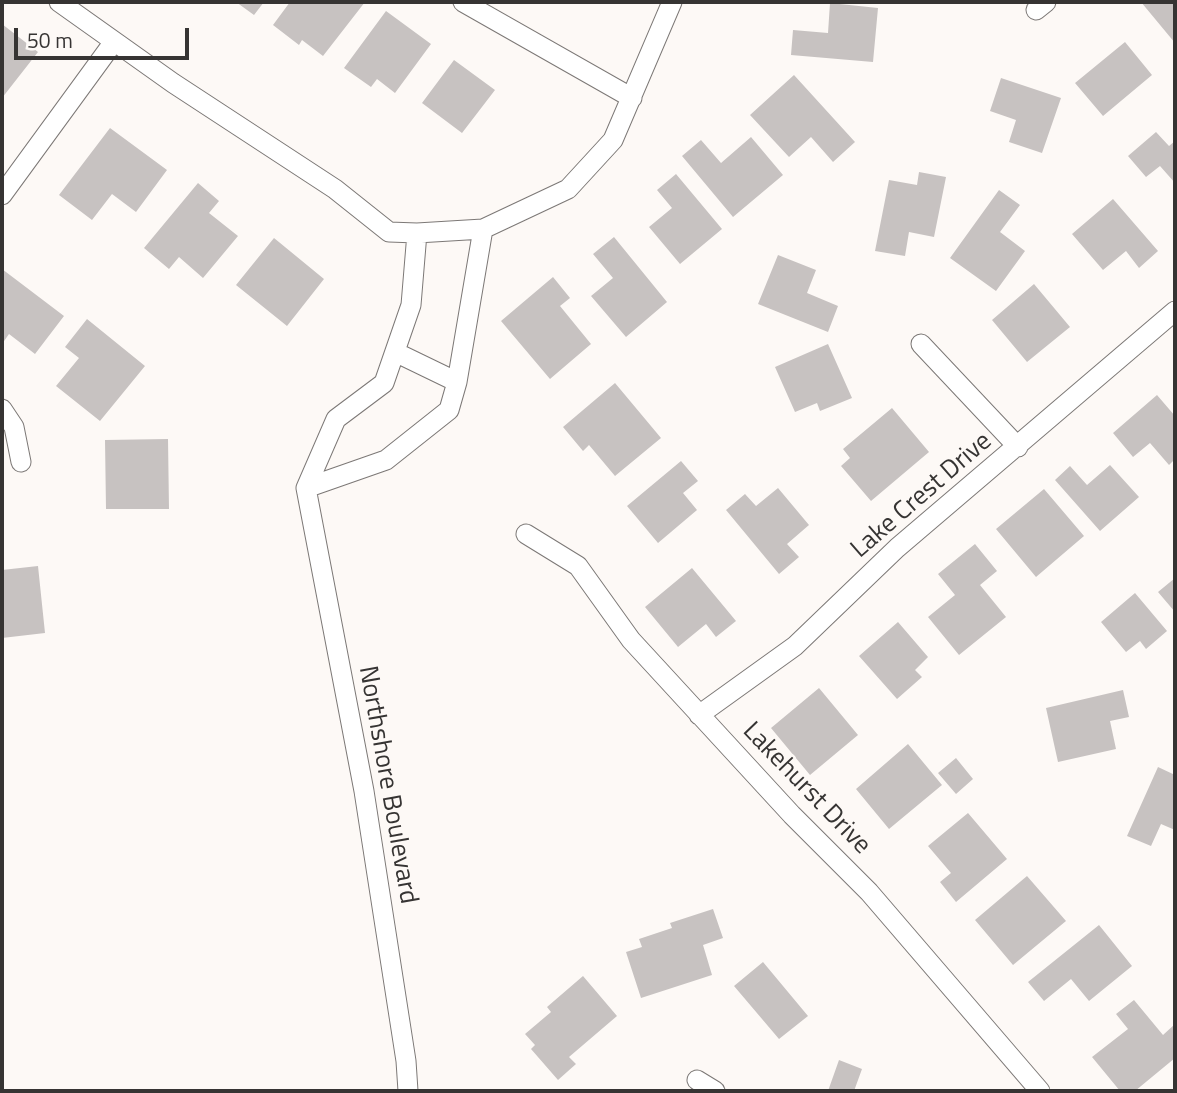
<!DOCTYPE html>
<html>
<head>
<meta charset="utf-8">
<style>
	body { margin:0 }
	#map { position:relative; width:1177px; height:1093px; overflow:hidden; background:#fdf9f6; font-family:"Titillium Web",sans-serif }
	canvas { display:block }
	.frame { position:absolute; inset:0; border:4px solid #363433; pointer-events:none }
	.scale { position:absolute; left:14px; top:28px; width:175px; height:32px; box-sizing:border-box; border:4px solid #363433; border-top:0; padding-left:9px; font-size:21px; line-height:24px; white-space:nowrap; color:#363433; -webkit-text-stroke:5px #fdf9f6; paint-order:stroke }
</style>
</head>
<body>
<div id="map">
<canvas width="1177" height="1093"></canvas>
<div class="frame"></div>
<div class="scale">50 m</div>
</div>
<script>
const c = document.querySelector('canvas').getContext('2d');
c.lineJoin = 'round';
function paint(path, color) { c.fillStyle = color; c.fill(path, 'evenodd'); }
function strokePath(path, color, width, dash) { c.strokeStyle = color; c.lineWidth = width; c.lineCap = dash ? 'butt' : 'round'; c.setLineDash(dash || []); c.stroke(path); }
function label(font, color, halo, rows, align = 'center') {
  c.font = font + ' "Titillium Web",sans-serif'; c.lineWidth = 5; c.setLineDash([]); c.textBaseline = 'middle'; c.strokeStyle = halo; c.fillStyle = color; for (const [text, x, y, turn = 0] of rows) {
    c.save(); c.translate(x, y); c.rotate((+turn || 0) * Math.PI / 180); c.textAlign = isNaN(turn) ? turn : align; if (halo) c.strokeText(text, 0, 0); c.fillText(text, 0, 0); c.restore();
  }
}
const building = new Path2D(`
	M236 2H264L254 15Z
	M290 2H365L323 56 302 40 299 45 273 25Z
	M1141 2H1175V43Z
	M830 3 878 8 873 62 791 55 793 30 828 33Z
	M386 11 431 44 395 93 377 79 371 87 344 68Z
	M2 24 38 52 2 98Z
	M1125 42 1152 75 1103 116 1075 83Z
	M454 60 495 90 462 133 422 103Z
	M794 75 855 142 833 162 811 137 789 157 750 115Z
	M1001 78 1061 98 1042 153 1009 142 1016 120 990 111Z
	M110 128 167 170 136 212 112 194 92 220 59 195Z
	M1156 132 1169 146 1175 141V183L1160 166 1146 177 1128 156Z
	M751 137 783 175 733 217 682 156 701 140 721 163Z
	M919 172 946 177 934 237 909 232 905 256 875 251 889 180 917 185Z
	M676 174 722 229 680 264 649 227 672 208 657 190Z
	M198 183 219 201 209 213 238 236 203 278 179 257 169 269 144 248Z
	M999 190 1020 205 1000 232 1025 251 996 291 950 258Z
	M1113 199 1158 251 1139 268 1126 251 1103 270 1072 234Z
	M614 237 667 302 626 337 591 296 613 278 593 254Z
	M274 238 324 279 287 326 236 285Z
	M778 255 816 270 807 293 838 306 828 332 758 304Z
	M2 269 64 316 35 354 9 334 2 344Z
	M553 277 570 298 560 306 591 344 550 379 501 321Z
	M1034 284 1070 327 1027 362 992 320Z
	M87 319 145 366 100 421 56 386 79 358 65 347Z
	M828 344 852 398 820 411 817 403 795 412 775 367Z
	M615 383 661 438 615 476 589 445 583 451 563 427Z
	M1157 395 1175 416V459L1169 465 1150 443 1133 457 1113 433Z
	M892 408 929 452 871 501 841 466 850 458 843 449Z
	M168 439 169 509H106L105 440Z
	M681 461 698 481 683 493 697 510 658 543 627 506Z
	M1110 465 1139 497 1100 531 1055 480 1070 466 1087 485Z
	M778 488 809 525 787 544 799 557 779 574 726 510 745 494 756 506Z
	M1044 489 1084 536 1036 577 996 529Z
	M975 544 997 571 980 585 1006 617 959 655 928 617 955 595 938 574Z
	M38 566 45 633 2 638V570Z
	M692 568 736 621 716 637 706 624 678 647 645 607Z
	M1175 578V612L1158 592Z
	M1135 593 1167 631 1146 649 1140 641 1126 652 1101 622Z
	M898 622 928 657 915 670 922 677 897 699 859 656Z
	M819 688 858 735 810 775 771 728Z
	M1123 690 1129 717 1110 721 1116 749 1058 762 1046 708Z
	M908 744 942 785 889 829 856 789Z
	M956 758 973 779 956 794 938 773Z
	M1158 767 1175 775V830L1161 824 1151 846 1127 836Z
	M968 813 1007 859 956 902 940 882 951 873 928 846Z
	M1027 876 1066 921 1013 965 975 920Z
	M713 909 723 938 703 945 712 975 641 998 626 952 642 947 639 939 672 928 670 923Z
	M1099 925 1132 966 1089 1001 1071 979 1044 1001 1028 982Z
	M763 962 808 1016 779 1039 734 986Z
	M583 976 617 1016 569 1057 576 1064 558 1080 531 1049 535 1045 525 1034 551 1012 547 1007Z
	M1134 1000 1163 1035 1175 1024V1058L1135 1091H1120L1092 1057 1128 1029 1116 1014Z
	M839 1060 862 1069 854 1091H828Z`);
const street = new Path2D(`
	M59 2 173 83 335 189 389 232 417 233 483 229 568 189 613 140 672 2
	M463 2 632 98
	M1036 10 1046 2
	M2 195 113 43
	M921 344 1018 447
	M395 352 457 382
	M2 409 14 427 21 462
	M306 488 386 460 449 410 457 382 483 229
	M526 534 578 566 631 640 792 815 869 892 1040 1091
	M699 715 795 646 897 548 1175 311
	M697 1080 715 1091
	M408 1091 406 1061 364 791 306 488 336 419 384 383 411 305 417 233`);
const streetNames = [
	["Lake Crest Drive",922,496,-41],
	["Northshore Boulevard",387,785,80],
	["Lakehurst Drive",806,789,46]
];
paint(building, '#c7c2c1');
strokePath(street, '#7c7876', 21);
strokePath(street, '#fff', 19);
label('26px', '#363433', '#fdf9f6', streetNames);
</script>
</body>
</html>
